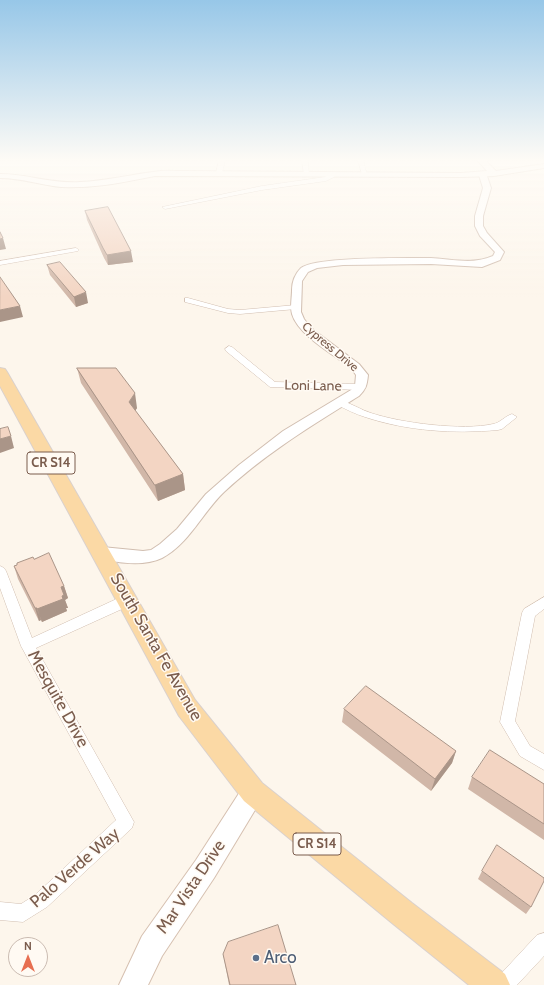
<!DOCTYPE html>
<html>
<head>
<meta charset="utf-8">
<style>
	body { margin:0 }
	#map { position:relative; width:544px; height:985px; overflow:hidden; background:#fdf6ec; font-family:Cabin,sans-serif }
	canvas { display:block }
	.north { position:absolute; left:8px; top:937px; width:40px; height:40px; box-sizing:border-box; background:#fffaf3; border:1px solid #cabbb1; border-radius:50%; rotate:0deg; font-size:11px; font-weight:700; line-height:16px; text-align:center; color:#7a5c4d }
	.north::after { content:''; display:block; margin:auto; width:14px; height:18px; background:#e76f51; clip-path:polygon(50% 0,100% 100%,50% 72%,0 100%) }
</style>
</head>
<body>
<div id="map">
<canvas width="544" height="985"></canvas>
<div class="north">N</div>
</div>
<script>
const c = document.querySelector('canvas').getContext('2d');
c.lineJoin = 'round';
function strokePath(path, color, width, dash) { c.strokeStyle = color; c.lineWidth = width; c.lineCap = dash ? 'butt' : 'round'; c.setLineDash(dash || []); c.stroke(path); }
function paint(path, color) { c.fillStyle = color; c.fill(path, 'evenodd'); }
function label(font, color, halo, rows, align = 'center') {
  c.font = font + ' Cabin,sans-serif'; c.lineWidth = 3; c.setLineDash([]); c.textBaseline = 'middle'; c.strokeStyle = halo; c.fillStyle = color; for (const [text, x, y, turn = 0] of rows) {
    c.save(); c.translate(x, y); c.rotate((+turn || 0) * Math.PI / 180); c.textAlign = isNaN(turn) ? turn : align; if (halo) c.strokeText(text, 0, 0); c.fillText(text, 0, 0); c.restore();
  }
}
const minor = new Path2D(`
	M219 160H225L222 173 219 175 216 173Z
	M302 160H308L309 175 304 174Z
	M358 160H363L367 175 362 174Z
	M332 172 335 174 334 177 326 181 262 190 165 209 162 207 262 186 325 177Z
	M76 248 79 250 78 251 0 265V261Z
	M185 298H188L228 309 240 310 296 305 300 307 296 309 240 314 228 313 185 302Z
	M229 346 232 347 275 382 361 384 366 387 361 390 270 387 226 351 225 349Z
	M340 400C351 403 361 410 371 413 401 423 463 431 493 424 500 423 505 416 512 414L517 417 502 429 498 430C454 434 407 431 365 417 355 414 346 409 337 405L335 403Z
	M0 566 4 568 6 571 32 638 123 596 128 595 133 596 134 600 133 604 36 648 134 822 132 828 47 907 23 922 0 920V902L21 904 35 895 116 820 21 646 0 588Z
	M544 597V609L535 616 515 721 530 746 544 754V770L520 756 500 722 522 613 524 609Z
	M544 933V956L517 985H494L497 978 537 935Z`);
const tertiary = new Path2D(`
	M480 173H486L491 188 483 216V226L487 233 504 252 500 260 482 267 431 264 343 265 317 268 308 272 302 281 301 312 304 319 311 328 359 364 368 375C367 385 366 389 359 396 311 426 266 453 224 492 202 513 189 544 162 558 143 567 116 563 97 557L94 553 97 549 102 547 143 551 151 550 160 544 177 529 206 494 239 465 283 431 351 390 355 386 356 375 351 368C334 355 298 335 292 314 290 307 292 297 292 290 292 282 295 274 301 268 316 256 409 258 431 258 453 259 472 265 493 256L495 252 480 236 475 226V216L483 188 479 175Z`);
const secondary = new Path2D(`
	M477 160H485L496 171 544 164V168L494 176 461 177 155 176C124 182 93 189 61 187 40 185 22 178 0 178V174C27 174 53 184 80 182 104 181 129 175 153 172 163 170 174 171 184 171L461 173 487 171Z
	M253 781 261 784 265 792 261 800 214 878 162 956 148 985H119L142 936 196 860 245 784Z`);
const primary = new Path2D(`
	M0 368 5 369 7 372 195 700 262 783 412 903 505 974 510 985H469L392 923 244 801 179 716 0 386Z`);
const wall = new Path2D(`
	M85 211 133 262 108 265 104 258 87 220Z
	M47 265 88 303 76 307 50 275Z
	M77 368 137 408 135 411 183 474 185 490 158 501 81 383Z
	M34 559 64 586 68 598 65 600 68 608H66L67 611 42 622 41 620 39 621 18 579 14 566Z
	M344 709 456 751 452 763 431 791 342 722Z
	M472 777 544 784V840L468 789Z
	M482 871 531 907 526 914 478 879Z
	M223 954 296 985H229L225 964Z`);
const shadedWall = new Path2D(`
	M3 238 6 249 0 250V239Z
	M131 251 133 262 108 265 107 255Z
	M86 292 88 303 76 307 74 297Z
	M20 306 23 317 0 322V310Z
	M135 393 137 408 131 418 129 402Z
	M11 436 14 448 0 453V439Z
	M183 474 185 490 158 501 155 485Z
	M64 586 68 598 65 600 68 608H66L67 611 42 622 37 609 61 587Z
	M35 608H37L41 620 39 621Z
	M456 751 452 763 431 791 435 779Z`);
const building = new Path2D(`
	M108 207 131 251 107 255 103 248 85 211Z
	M0 232 3 238 0 239Z
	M60 262 86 292 74 297 47 265Z
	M0 277 20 306 0 310Z
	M77 368H116L135 393 129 402 183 474 155 485Z
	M8 427 11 436 0 439V429Z
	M49 553 64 586 61 587 64 595 62 596 63 599 37 609V608H35L14 566 17 565V563L33 557 34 559Z
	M366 686 456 751 435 779 344 709Z
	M490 750 544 784V824L472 777Z
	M497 845 544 878V881L531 907 482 871Z
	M278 925 296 985H230L223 954 228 942Z`);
const markers = [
	[256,958,4,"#5c6f8a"]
];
const farStreetnames = [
	["Cypress Drive",330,347,40]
];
const shields = [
	[51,463,48],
	[317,844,48]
];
const shieldNames = [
	["CR S14",51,463],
	["CR S14",317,844]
];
const streetNames = [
	["Loni Lane",313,386,1]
];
const nearStreetnames = [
	["South Santa Fe Avenue",156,647,60],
	["Mesquite Drive",58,699,61],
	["Palo Verde Way",75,868,-41],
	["Mar Vista Drive",191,887,-56]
];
const nearServicenames = [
	["Arco",264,958]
];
strokePath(minor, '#d1beb0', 1);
strokePath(tertiary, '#d1beb0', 2);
strokePath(secondary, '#d6c0b0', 2);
strokePath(primary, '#dad1cd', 2);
paint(minor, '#fff');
paint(tertiary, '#fff');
paint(secondary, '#fff');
paint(primary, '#fbd9a5');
paint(wall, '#d1b7a8');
paint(shadedWall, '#aa9588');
paint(building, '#f3d5c3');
strokePath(building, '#aa9588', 1);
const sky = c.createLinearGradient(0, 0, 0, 297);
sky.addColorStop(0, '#97c7e8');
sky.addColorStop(0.54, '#fefbf6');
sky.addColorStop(1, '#fefbf600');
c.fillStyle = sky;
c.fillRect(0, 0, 544, 297);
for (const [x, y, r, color] of markers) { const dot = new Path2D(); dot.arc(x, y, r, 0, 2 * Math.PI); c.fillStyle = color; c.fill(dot); strokePath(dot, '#fffaf3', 1.5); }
label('12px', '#7a5c4d', '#fffaf3', farStreetnames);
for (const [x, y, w] of shields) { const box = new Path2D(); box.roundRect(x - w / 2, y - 11, w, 22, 3); c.fillStyle = '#fffaf3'; c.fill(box); strokePath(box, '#7a5c4d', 1); }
label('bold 13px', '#7a5c4d', null, shieldNames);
label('14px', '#7a5c4d', '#fffaf3', streetNames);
label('17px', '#7a5c4d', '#fffaf3', nearStreetnames);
label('17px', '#4e5e75', '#fffaf3', nearServicenames, 'left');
</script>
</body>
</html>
